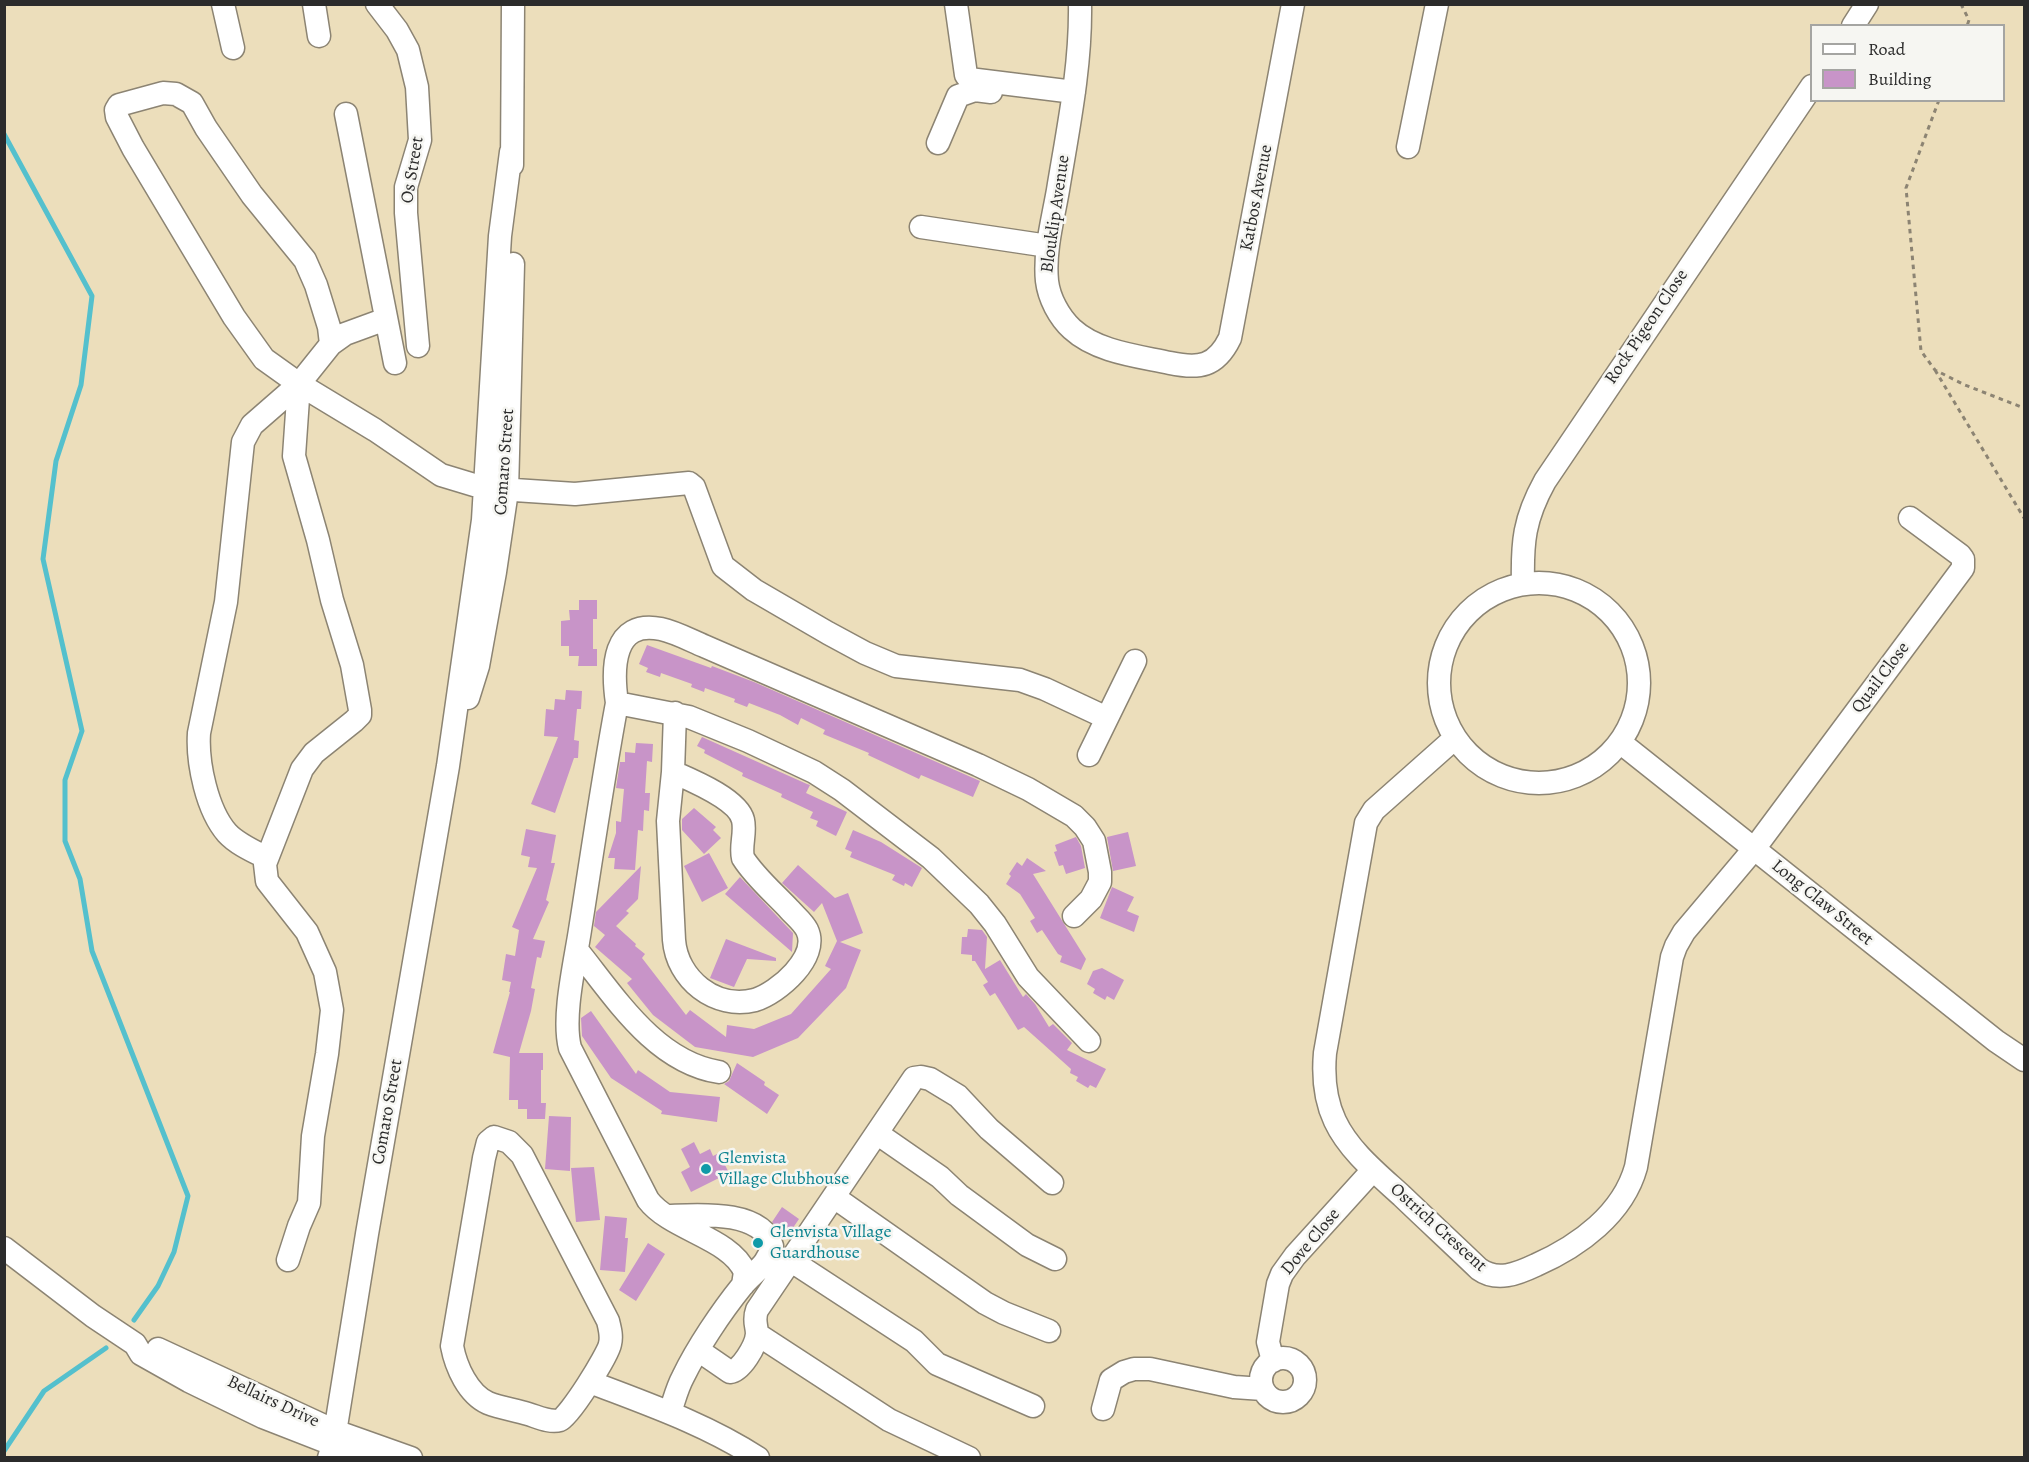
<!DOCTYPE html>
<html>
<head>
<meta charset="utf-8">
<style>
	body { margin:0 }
	#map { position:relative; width:2029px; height:1462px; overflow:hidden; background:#ecdebb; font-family:Alegreya,serif }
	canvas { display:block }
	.frame { position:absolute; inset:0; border:6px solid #2b2b2b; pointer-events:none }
	.legend { position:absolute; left:1810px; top:24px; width:195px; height:78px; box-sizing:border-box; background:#f6f6f2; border:2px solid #a5a5a2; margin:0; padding:8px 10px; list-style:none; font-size:18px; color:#2b2b2b }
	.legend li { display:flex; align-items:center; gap:12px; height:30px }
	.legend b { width:30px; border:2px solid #a5a5a2 }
</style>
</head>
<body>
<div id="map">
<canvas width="2029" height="1462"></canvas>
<div class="frame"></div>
<ul class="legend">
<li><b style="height:8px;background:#fff"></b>Road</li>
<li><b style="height:16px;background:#c894c8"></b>Building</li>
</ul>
</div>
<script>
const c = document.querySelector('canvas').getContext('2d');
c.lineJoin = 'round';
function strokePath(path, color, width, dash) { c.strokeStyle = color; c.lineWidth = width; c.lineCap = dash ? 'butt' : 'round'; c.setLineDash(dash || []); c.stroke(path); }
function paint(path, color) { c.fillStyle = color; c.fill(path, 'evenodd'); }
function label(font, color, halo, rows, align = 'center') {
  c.font = font + ' Alegreya,serif'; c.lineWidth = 5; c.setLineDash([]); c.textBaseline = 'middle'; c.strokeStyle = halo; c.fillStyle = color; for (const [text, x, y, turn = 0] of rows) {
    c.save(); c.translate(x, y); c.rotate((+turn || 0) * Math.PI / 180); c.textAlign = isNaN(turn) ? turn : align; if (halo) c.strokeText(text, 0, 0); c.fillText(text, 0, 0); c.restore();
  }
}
const stream = new Path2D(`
	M4 134 92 296 81 385 56 461 43 559 82 731 65 780V841L80 879 92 951 188 1196 174 1252 158 1286 134 1320
	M4 1451 44 1391 106 1348`);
const building = new Path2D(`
	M579 600H597V619H593V649H597V666H578L579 656H569V646H561V621L570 620 569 610H579Z
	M647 645 711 668 712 666 754 682 980 781 973 797 921 775 919 779 868 755 869 753 823 734 825 730 801 718 798 725 780 715 749 703 747 707 734 702 735 699 705 688 704 692 691 687 692 684 661 673 660 677 646 672 648 668 639 664Z
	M566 690 582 691 581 709H577L574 740 579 741 578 758H574L555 813 531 804 558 737 544 736 546 709 554 710 555 699 565 700Z
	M702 737 807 784 810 785 806 793 847 812 836 836 816 826 818 821 810 818 813 812 781 797 782 794 742 776 743 773 704 753 705 750 697 746Z
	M636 743 653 744 652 762 647 761 645 793H650L649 811 644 810 643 831 638 830 635 870 614 869 615 858H608L616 833V821L621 822 624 789 616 788 620 762H625V752L635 753Z
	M694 808 716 827 713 830 721 838 704 854 682 830V819Z
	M526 829 556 835 551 863H555L546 900 549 902 533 939 545 941 541 958 537 957 531 988 535 989 531 1011 519 1053H543V1070H541V1103H546L545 1119H527V1109H518V1100H509L510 1057 493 1053 510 992H509L511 982 502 980 506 954 515 956 519 930 512 927 537 868 528 867 530 857 521 855Z
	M853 830 881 842 922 868 912 887 905 883 904 886 892 880 895 875 850 857 852 852 845 849Z
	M1128 832 1136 866 1113 871 1107 837Z
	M1076 837 1081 846 1085 868 1066 874 1063 865 1059 866 1054 852 1057 851 1055 845Z
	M709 853 728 888 702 902 684 866Z
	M1027 858 1046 871 1033 874 1086 959 1081 970 1060 962 1062 956 1058 954 1042 930 1037 933 1030 921 1035 918 1020 894 1006 884 1011 876 1009 874 1017 862 1022 866Z
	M798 865 835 898 848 893 863 933 840 942 861 950 846 988 798 1038 753 1057 695 1047 653 1015 627 983 632 979 595 947 605 935 594 926 596 912 641 866 638 899 626 911 629 913 616 926 636 944 635 946 645 954 642 958 686 1015 690 1010 726 1037 727 1025 754 1029 791 1014 831 969 825 966 837 941 822 903 814 912 782 883Z
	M740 877 793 933 792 952 725 894Z
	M1112 887 1134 897 1127 911 1139 916 1134 932 1100 918Z
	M968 929 982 930 987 937 985 969 1000 960 1023 997 1026 994 1035 1004 1049 1027 1053 1024 1072 1043 1067 1050 1106 1069 1096 1088 1090 1085 1088 1088 1076 1081 1078 1077 1070 1073 1071 1069 1024 1027 1018 1030 995 993 990 996 983 985 988 982 975 961H972V955L961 954 962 937H967Z
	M726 939 776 958V961L747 959 734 987 710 978Z
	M1102 968 1124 980 1114 1000 1107 996 1105 1000 1093 993 1095 989 1087 984 1093 971Z
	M591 1011 636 1074 638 1070 670 1092 720 1097 717 1122 661 1114 662 1111 611 1078 582 1036 581 1018Z
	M737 1063 765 1082 764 1085 779 1095 767 1114 724 1084 729 1081Z
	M549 1116 571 1117 570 1171 545 1169Z
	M694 1142 700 1154 710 1149 713 1156 719 1153 729 1173 691 1192 681 1172 690 1167 681 1149Z
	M594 1167 600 1220 576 1222 571 1168Z
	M782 1207 799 1219 786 1238 772 1222Z
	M605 1216 627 1218 625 1238H628L625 1272 600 1270Z
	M648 1243 665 1254 636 1301 619 1290Z`);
const path = new Path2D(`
	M1961 4 1969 20 1967 26
	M1939 100 1906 188 1921 351 1935 370 1965 385 2024 408
	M1935 370 2024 518`);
const minor = new Path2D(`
	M223 4 233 48
	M314 4 319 36
	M377 4 397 30 408 50 417 87 420 140 406 187V213L418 346
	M956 4 966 75 969 79 1074 92
	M1080 4C1081 67 1068 129 1058 190 1053 219 1044 251 1047 281 1049 298 1059 317 1072 329 1097 352 1138 356 1170 363 1199 369 1216 367 1230 338L1293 4
	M1853 26 1867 4
	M346 114 395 363
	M938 143 958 96 975 90 991 92
	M1408 147 1437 4
	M512 165 513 4
	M921 227 1048 246
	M331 344 345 334 386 319
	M1439 683a100 100 0 1 1 200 0a100 100 0 1 1-200 0Z
	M1523 584C1522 542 1524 519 1545 481L1812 86
	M468 698 478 666 495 572 507 491 513 264
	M617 703 689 717 748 741 814 772 842 790 931 858 979 904 995 924 1028 977 1089 1041
	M1454 739 1374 810 1366 823 1325 1053C1323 1076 1325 1100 1335 1121 1349 1151 1378 1174 1402 1196 1427 1220 1453 1244 1479 1269 1497 1282 1517 1274 1536 1265 1579 1246 1623 1214 1636 1167L1672 957 1676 946 1684 932 1754 849 1963 568V559L1960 555 1910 518
	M1621 743 1996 1041 2024 1060
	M1089 755 1135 661
	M673 772C691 780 738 799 743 820 746 833 740 846 743 858 755 877 774 893 789 909 795 916 803 922 807 930 820 957 778 993 755 1000 715 1010 677 979 674 940L668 821 673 772 675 713
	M267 858C253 851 237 844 227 833 207 810 197 763 199 733L226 602 243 442 252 425 299 384 331 344 329 327 316 285 305 260 252 195 206 128 192 103 176 94 163 93 119 105 116 110 117 117 133 148 234 317 264 359 299 384 375 430 441 475 484 488 575 494 689 483 694 487 723 566 754 590 828 633 865 653 896 666 1020 680 1045 689 1107 718
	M577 950C615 997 655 1062 719 1072
	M878 1134 940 1177 959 1195 1027 1245 1055 1259
	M494 1137 509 1142 522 1155 608 1321C610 1329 612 1336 610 1344 608 1355 569 1417 560 1420 550 1423 538 1417 528 1414 515 1410 501 1408 488 1403 468 1394 456 1367 452 1346L484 1158 488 1142Z
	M834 1197 985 1303 1004 1313 1049 1331
	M668 1216C697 1215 762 1209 772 1246 768 1266 753 1272 742 1286 721 1312 697 1348 683 1377 677 1388 674 1401 670 1412
	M4 1248 93 1316 135 1344 141 1354 189 1381 263 1417 368 1458
	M288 1260 299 1226 309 1203 313 1136 327 1054 332 1010 325 972 307 932 267 881 265 864 302 769 314 753 354 721 360 715V710L352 665 332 600 318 540 294 456 299 384
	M790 1260 914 1341 937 1364 1033 1406
	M743 1285 745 1272C731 1238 671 1230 648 1200L570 1048C562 1017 575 963 580 930 592 854 603 778 617 703 612 669 612 619 661 629 675 632 690 640 704 646L978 765 1028 789 1074 816 1085 827 1094 841 1100 872V882L1091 899 1074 916
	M757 1334 889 1420 969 1458
	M158 1349 335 1431 411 1458
	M698 1350 730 1372C741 1371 756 1346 757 1334 757 1325 753 1321 757 1310L914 1078 921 1077 930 1079 958 1096 989 1129 1052 1183
	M1261 1380a22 22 0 1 1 44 0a22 22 0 1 1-44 0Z
	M1273 1361 1268 1342 1278 1284 1282 1274 1295 1256 1373 1170
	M590 1382C647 1404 706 1424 758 1458
	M1103 1409 1111 1380 1124 1372 1134 1369H1150L1234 1387 1263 1389
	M329 1458 333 1445 367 1234 448 766 483 520 500 236 511 152`);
const markers = [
	[706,1169,6,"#0f9aa8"],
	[758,1243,6,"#0f9aa8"]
];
const streetNames = [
	["Os Street",413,170,-81],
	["Katbos Avenue",1257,198,-79],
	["Blouklip Avenue",1056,214,-82],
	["Rock Pigeon Close",1647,327,-56],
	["Comaro Street",505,462,-86],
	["Quail Close",1881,678,-53],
	["Long Claw Street",1822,903,39],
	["Comaro Street",388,1112,-80],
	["Ostrich Crescent",1438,1228,42],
	["Dove Close",1311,1242,-50],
	["Bellairs Drive",273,1402,25]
];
const cultureNames = [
	["Glenvista",718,1159],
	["Village Clubhouse",718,1180],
	["Glenvista Village",770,1233],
	["Guardhouse",770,1254]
];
strokePath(stream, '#54c0cd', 5);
paint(building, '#c894c8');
strokePath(minor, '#8c8473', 25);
strokePath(path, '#8c8473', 3, [4.5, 4.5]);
strokePath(minor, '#fff', 22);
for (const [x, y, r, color] of markers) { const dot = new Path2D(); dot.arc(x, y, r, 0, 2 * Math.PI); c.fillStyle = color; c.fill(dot); strokePath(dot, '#f6f6f2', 2); }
label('18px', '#2b2b2b', '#f6f6f2', streetNames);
label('18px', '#0d838f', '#f6f6f2', cultureNames, 'left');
</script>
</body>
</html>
